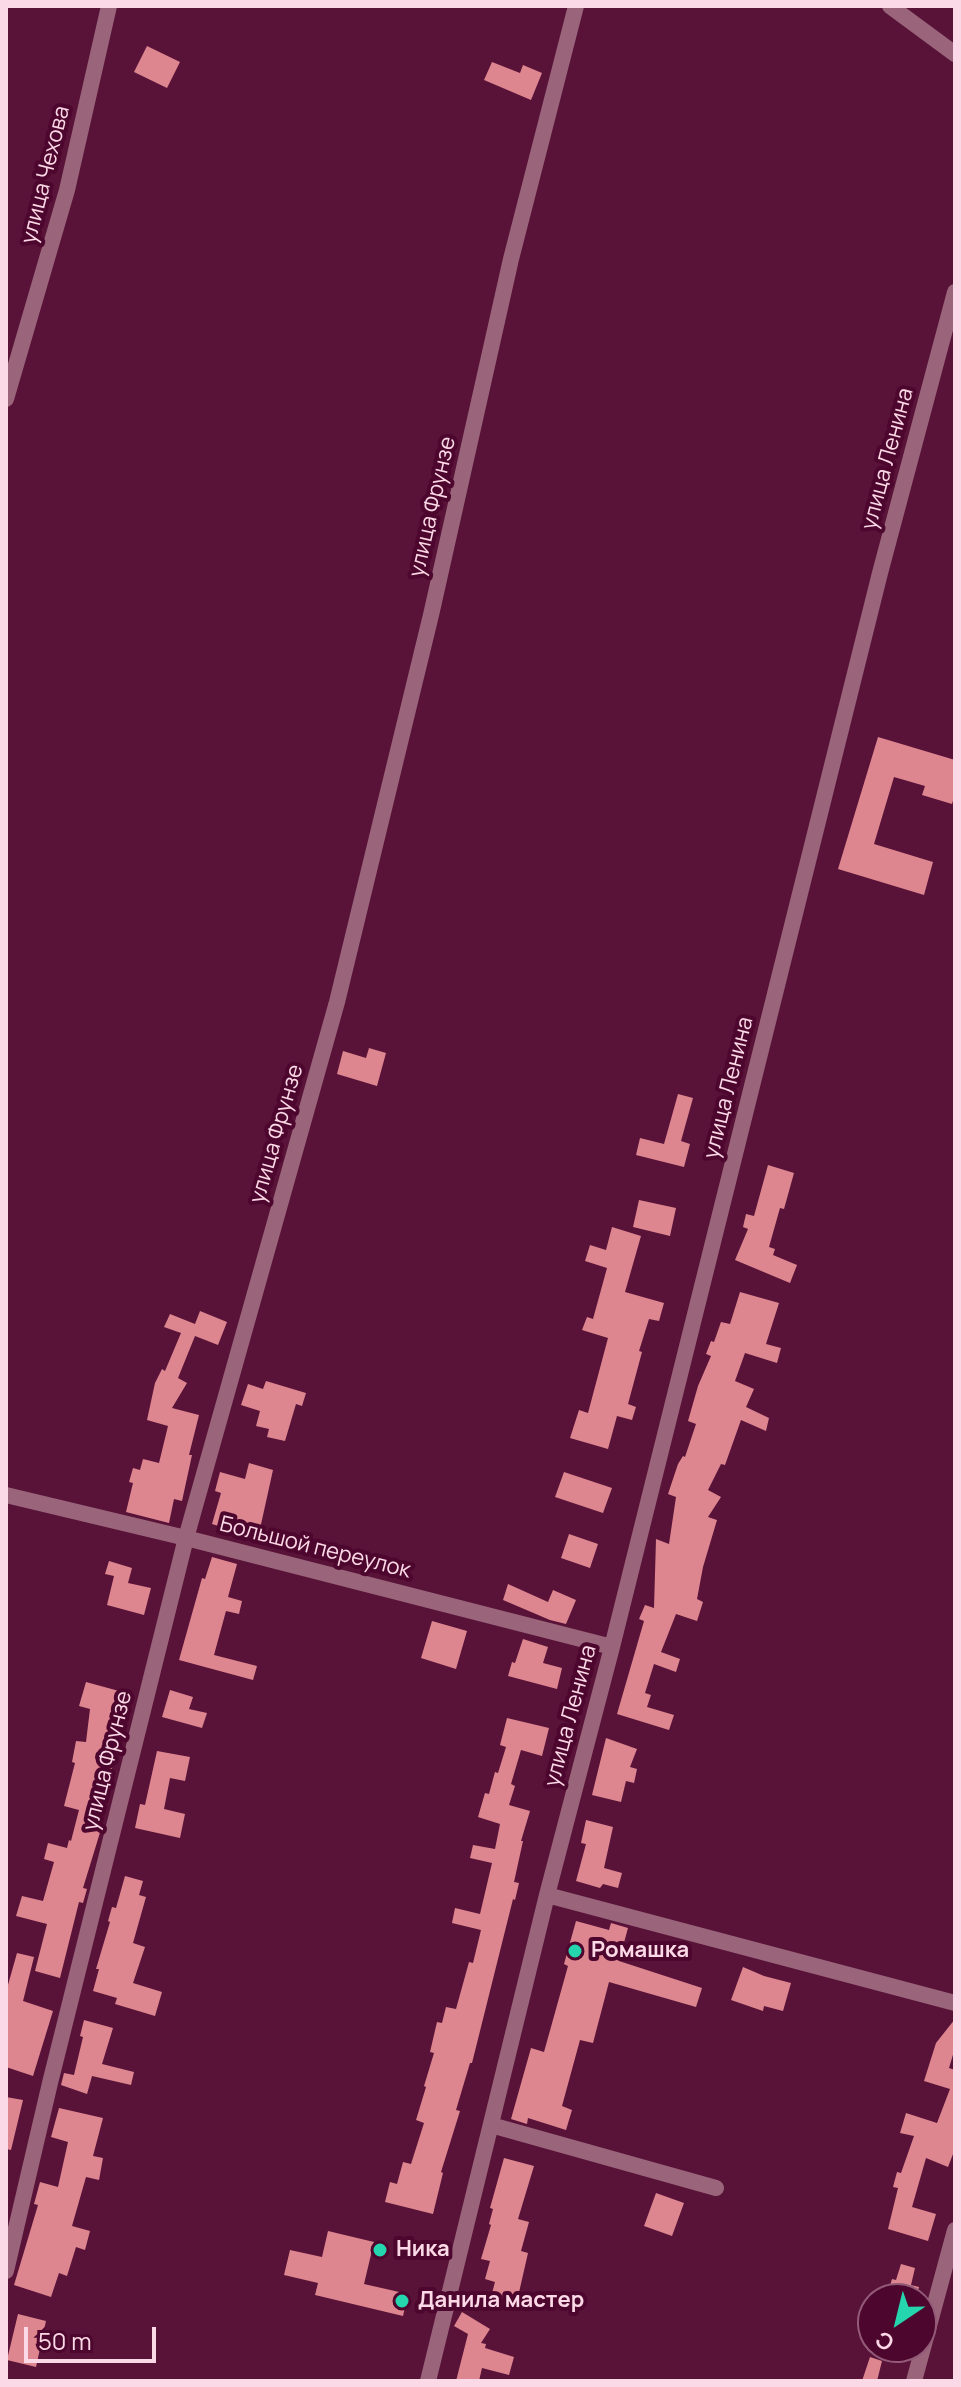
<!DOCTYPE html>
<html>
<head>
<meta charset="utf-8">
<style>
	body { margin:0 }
	#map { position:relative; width:961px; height:2387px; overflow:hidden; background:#591338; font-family:Manrope,sans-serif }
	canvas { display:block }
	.frame { position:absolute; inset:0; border:8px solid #fcd9e6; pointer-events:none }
	.north { position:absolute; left:857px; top:2283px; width:80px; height:80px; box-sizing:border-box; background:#4d062e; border:2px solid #935a78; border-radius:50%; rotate:215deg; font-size:22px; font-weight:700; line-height:32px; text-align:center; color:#fcd9e6 }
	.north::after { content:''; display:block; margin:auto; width:28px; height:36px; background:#25d5ae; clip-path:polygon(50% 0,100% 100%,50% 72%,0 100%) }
	.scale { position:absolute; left:24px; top:2327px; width:132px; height:36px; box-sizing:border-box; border:4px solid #fcd9e6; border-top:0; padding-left:10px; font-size:24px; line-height:28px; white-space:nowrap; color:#fcd9e6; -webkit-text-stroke:6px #4d062e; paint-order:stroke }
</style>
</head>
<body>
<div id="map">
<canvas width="961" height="2387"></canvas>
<div class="frame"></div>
<div class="north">С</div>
<div class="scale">50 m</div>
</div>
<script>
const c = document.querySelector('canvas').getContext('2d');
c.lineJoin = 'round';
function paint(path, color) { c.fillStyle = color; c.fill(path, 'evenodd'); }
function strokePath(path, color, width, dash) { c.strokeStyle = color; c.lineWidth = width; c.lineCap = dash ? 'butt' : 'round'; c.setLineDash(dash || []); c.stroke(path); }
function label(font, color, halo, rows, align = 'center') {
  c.font = font + ' Manrope,sans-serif'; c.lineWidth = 8; c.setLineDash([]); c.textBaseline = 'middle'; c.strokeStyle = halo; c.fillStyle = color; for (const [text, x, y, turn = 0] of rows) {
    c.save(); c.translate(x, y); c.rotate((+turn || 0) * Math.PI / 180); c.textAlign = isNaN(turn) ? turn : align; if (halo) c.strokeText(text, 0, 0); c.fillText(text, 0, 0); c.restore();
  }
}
const building = new Path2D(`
	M147 46 180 62 167 88 134 72Z
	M492 62 520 73 523 65 542 73 531 100 484 80Z
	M878 737 955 760V794L952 804 922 795 925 786 894 777 874 844 933 862 924 895 838 869Z
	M369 1048 386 1053 377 1086 337 1074 343 1051 366 1058Z
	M678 1094 693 1098 681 1141 690 1144 684 1167 636 1155 640 1138 664 1144Z
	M768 1165 794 1173 784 1209 780 1208 769 1247 775 1249 773 1255 797 1265 790 1283 735 1260 748 1229 743 1227 746 1214 754 1216Z
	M639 1200 676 1208 670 1236 633 1227Z
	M612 1227 641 1236 625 1292 664 1303 659 1321 649 1319 639 1351 642 1352 628 1404 636 1407 632 1420 617 1416 608 1449 570 1438 579 1410 588 1413 608 1338 582 1330 587 1317 593 1319 607 1268 585 1261 590 1245 606 1250Z
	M740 1292 779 1303 766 1344 781 1348 777 1363 745 1353 735 1381 754 1389 746 1407 769 1418 766 1431 741 1420 725 1465 721 1464 708 1490 721 1497 708 1517 717 1520 703 1567 697 1599 703 1602 697 1621 676 1614 661 1652 680 1659 676 1672 654 1664 645 1693 651 1695 647 1707 674 1715 669 1730 617 1714 644 1621 639 1619 645 1605 654 1608 656 1539 669 1544 676 1497 668 1494 678 1464 683 1456 685 1457 696 1424 688 1421 698 1386 711 1356 706 1354 711 1341 714 1342 721 1322 730 1324Z
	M200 1311 227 1322 218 1345 195 1336 178 1378 187 1383 172 1408 199 1415 189 1455H192L182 1501 174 1499 169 1523 126 1512 133 1483 129 1482 133 1468 140 1470 143 1459 159 1463 168 1426 147 1420 155 1383 162 1369 165 1371 181 1333 164 1327 170 1314 195 1324Z
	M266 1381 306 1393 302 1406 296 1404 285 1441 267 1437 269 1429 256 1426 260 1411 241 1405 248 1384 263 1389Z
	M249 1463 273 1470 258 1538 212 1524 221 1493 215 1491 220 1472 245 1479Z
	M564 1472 612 1488 603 1513 555 1497Z
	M569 1534 598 1544 590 1568 561 1558Z
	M212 1557 237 1564 228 1597 242 1601 239 1614 226 1611 214 1655 257 1666 253 1680 179 1660 202 1578 205 1579Z
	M109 1561 132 1568 128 1583 151 1588 144 1615 107 1605 114 1576 105 1574Z
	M508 1584 548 1602 553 1590 576 1600 566 1624 550 1620 503 1600Z
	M432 1621 467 1631 456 1669 421 1658Z
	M523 1639 548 1647 543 1663 562 1668 557 1689 508 1676 512 1662 515 1663Z
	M86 1682 130 1694 119 1735 100 1825 102 1826 83 1888 87 1889 83 1903 79 1902 60 1978 35 1971 47 1924 16 1916 22 1896 43 1901 54 1862 44 1859 48 1843 67 1848 69 1840 71 1841 79 1810 64 1806 75 1763 72 1762 76 1741 86 1742 90 1709 79 1706Z
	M170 1690 193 1697 189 1709 207 1713 202 1728 162 1717Z
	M507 1718 549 1728 542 1756 521 1750 511 1784 515 1786 509 1805 530 1811 521 1841H523L514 1882 519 1883 515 1900 513 1899 472 2063H470L456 2110 460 2111 441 2172 443 2173 433 2214 385 2202 390 2182 397 2184 403 2162 411 2164 424 2123 416 2120 426 2087 424 2086 434 2053 430 2052 437 2022 442 2023 446 2007 456 2009 469 1962 473 1963 481 1930 452 1923 455 1908 480 1914 492 1863 470 1858 473 1845 495 1849 500 1824 478 1817 485 1793 489 1794 495 1772 498 1773 506 1747 500 1745Z
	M606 1738 637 1749 630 1767 637 1769 634 1783 626 1781 621 1802 592 1795Z
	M157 1751 190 1757 185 1781 170 1778 164 1809 185 1814 180 1838 135 1828 140 1804 145 1805Z
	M586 1820 613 1827 604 1868 622 1873 618 1888 603 1884 600 1888 576 1881 586 1844 581 1843Z
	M125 1876 143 1881 139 1895 146 1897 133 1943 145 1947 133 1983 162 1992 155 2016 115 2004 117 1998 93 1991 99 1969H96L110 1922 108 1921 112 1907 116 1908Z
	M576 1921 609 1930 611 1923 628 1928 619 1961 702 1988 696 2007 609 1982 593 2043 580 2040 562 2106 572 2110 566 2130 528 2118 527 2124 511 2119 531 2048 544 2052 568 1966 564 1964Z
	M17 1953 34 1957 23 2001 53 2011 33 2076 6 2067V1992Z
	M743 1967 764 1976 791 1983 783 2011 764 2006 763 2011 731 2000Z
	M955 2019V2048L949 2068 955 2070V2149L948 2167 926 2158 912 2207 936 2214 928 2241 888 2229 898 2188 893 2187 897 2172 901 2173 914 2136 900 2133 906 2113 937 2123 950 2089 924 2081 936 2043Z
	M84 2020 113 2028 102 2064 134 2072 131 2085 92 2076 87 2094 61 2085 64 2073 74 2075 83 2037 80 2036Z
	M6 2097 23 2100 11 2150 6 2149Z
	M59 2108 103 2118 93 2156 103 2158 99 2180 86 2177 72 2226 90 2231 85 2250 76 2247 67 2276 59 2273 51 2297 14 2285 38 2205 34 2204 40 2182 58 2187 68 2142 51 2137Z
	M504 2158 534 2166 518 2219 529 2222 521 2251 528 2253 515 2310 489 2304 495 2282 485 2279 490 2261 481 2259 491 2225 489 2224 493 2209 490 2208Z
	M656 2193 684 2203 672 2236 644 2226Z
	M328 2231 374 2242 364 2284 408 2294 403 2316 315 2295 318 2283 284 2275 290 2250 322 2257Z
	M901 2264 915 2268 911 2285 919 2287 916 2299H886L892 2279 896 2280Z
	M462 2312 490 2329 481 2343 486 2344 485 2348 514 2357 509 2375 482 2368 479 2381H456L468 2334 454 2326Z
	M18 2314 46 2321 36 2367 7 2360Z
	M870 2357 882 2361 877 2381H862Z`);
const minor = new Path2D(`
	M890 6 955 54
	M6 399 67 190 109 6
	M6 1495 186 1538 612 1647
	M547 1895 955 2003
	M491 2125 716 2188
	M6 2271 50 2083 186 1538 337 1002 431 615 511 259 576 6
	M428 2381 547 1895 612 1647 880 573 955 292
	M914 2381 955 2230`);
const markers = [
	[575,1951,8,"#25d5ae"],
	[380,2250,8,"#25d5ae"],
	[402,2301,8,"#25d5ae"]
];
const streetNames = [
	["улица Чехова",46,175,-76],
	["улица Ленина",888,459,-75],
	["улица Фрунзе",433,507,-77],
	["улица Ленина",729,1088,-76],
	["улица Фрунзе",277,1134,-74],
	["Большой переулок",315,1548,14],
	["улица Ленина",571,1716,-75],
	["улица Фрунзе",108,1761,-76]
];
const poiNames = [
	["Ромашка",591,1951],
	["Ника",396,2250],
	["Данила мастер",418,2301]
];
paint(building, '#de8690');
strokePath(minor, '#9a657b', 16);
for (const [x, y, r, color] of markers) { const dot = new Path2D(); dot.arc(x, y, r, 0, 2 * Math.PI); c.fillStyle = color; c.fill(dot); strokePath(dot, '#4d062e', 3); }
label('22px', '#fcd9e6', '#4d062e', streetNames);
label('bold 22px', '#fcd9e6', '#4d062e', poiNames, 'left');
</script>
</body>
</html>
